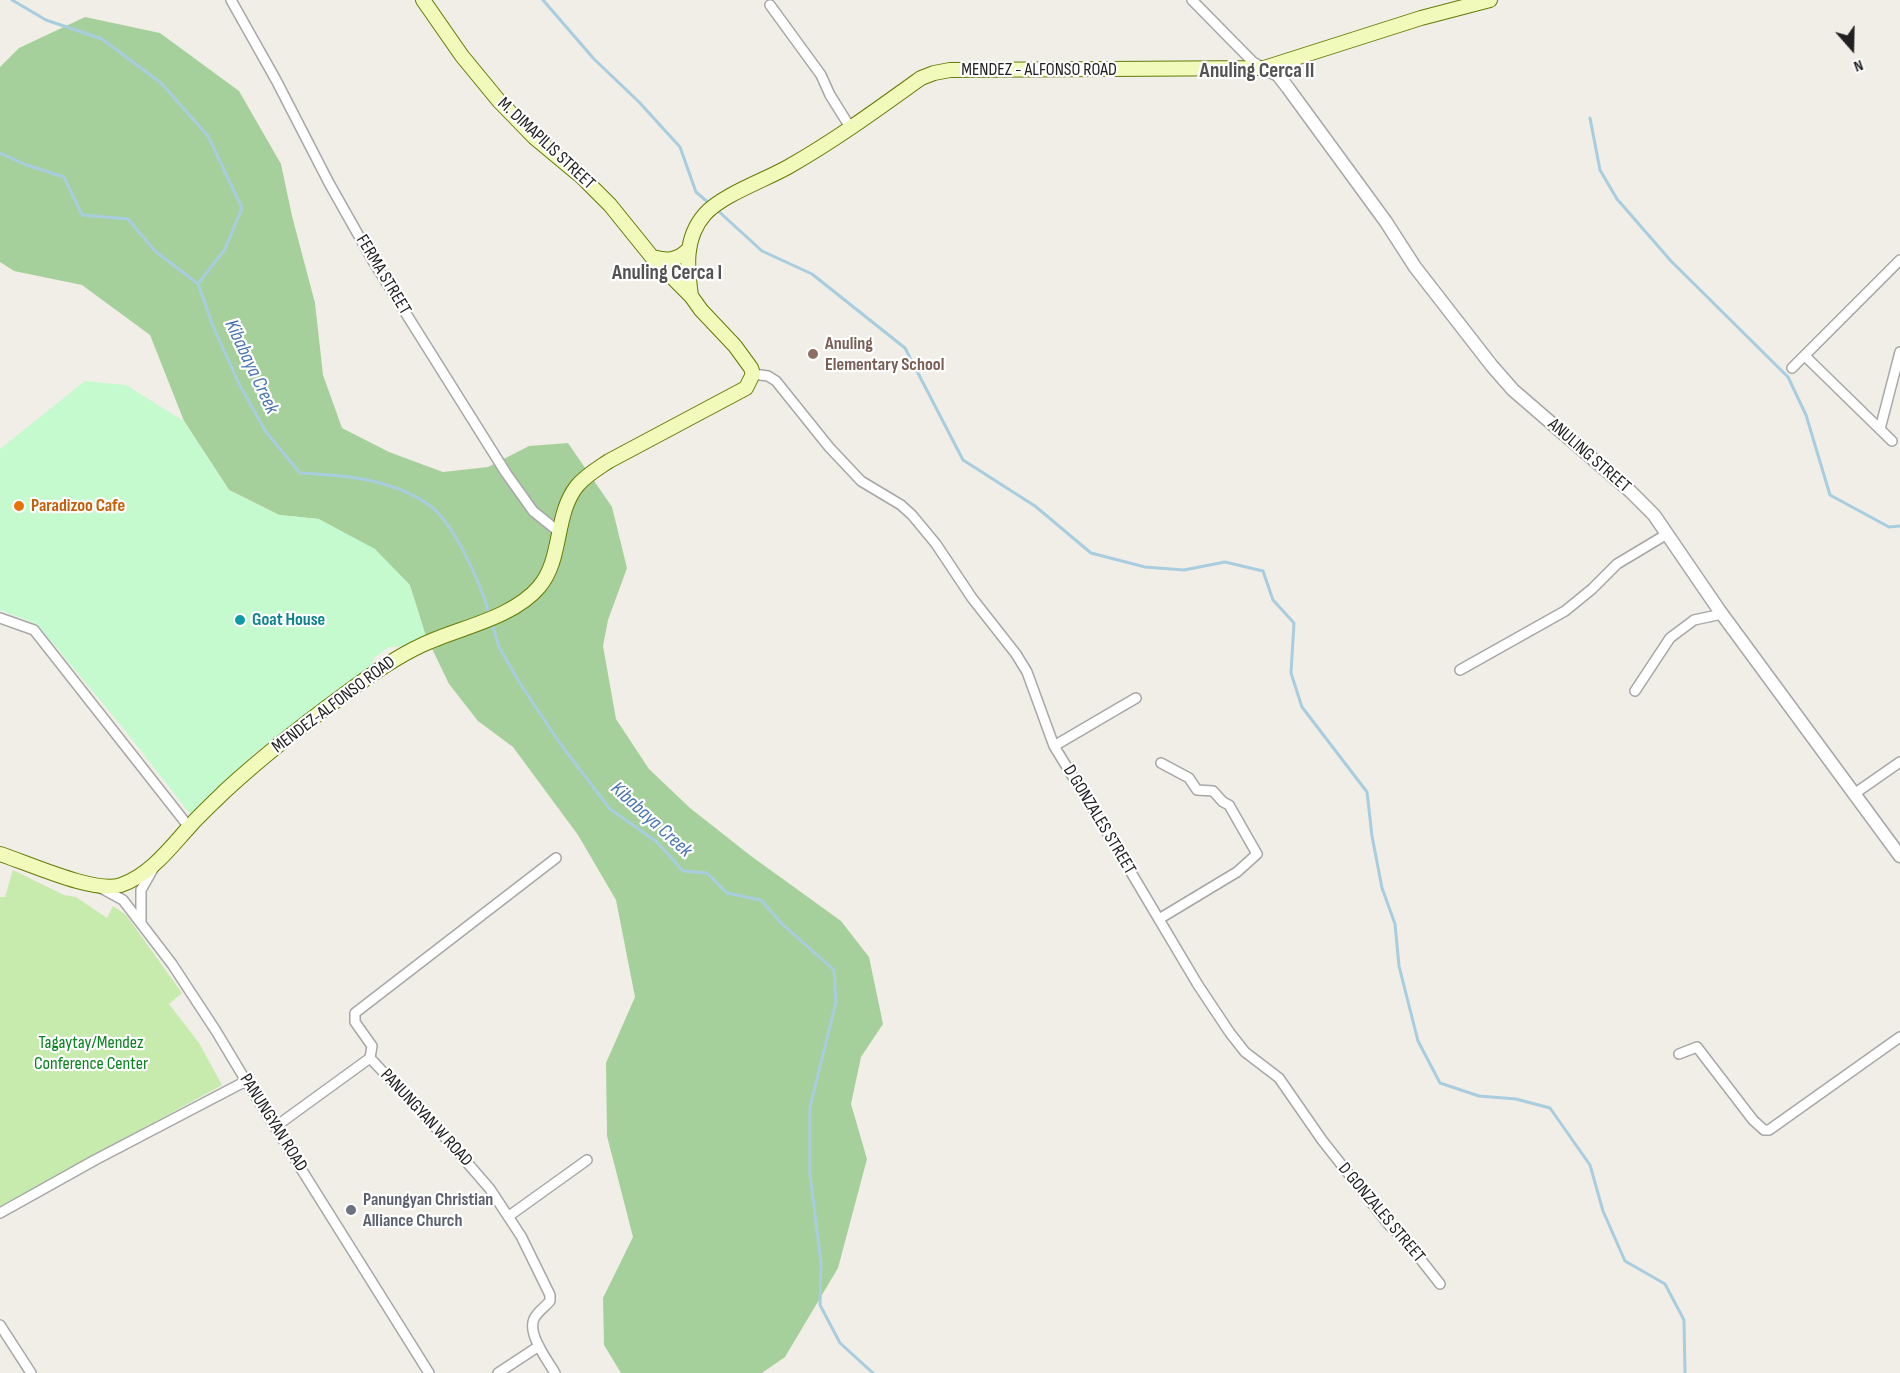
<!DOCTYPE html>
<html>
<head>
<meta charset="utf-8">
<style>
	body { margin:0 }
	#map { position:relative; width:1900px; height:1373px; overflow:hidden; background:#f1eee7; font-family:"Sofia Sans Condensed",sans-serif }
	canvas { display:block }
	.north { position:absolute; left:1822px; top:18px; width:60px; height:60px; -webkit-text-stroke:4px #fff; paint-order:stroke; rotate:160deg; font-size:16px; font-weight:700; line-height:24px; text-align:center; color:#202020 }
	.north::after { content:''; display:block; margin:auto; width:21px; height:27px; background:#202020; clip-path:polygon(50% 0,100% 100%,50% 72%,0 100%) }
</style>
</head>
<body>
<div id="map">
<canvas width="1900" height="1373"></canvas>
<div class="north">N</div>
</div>
<script>
const c = document.querySelector('canvas').getContext('2d');
c.lineJoin = 'round';
function paint(path, color) { c.fillStyle = color; c.fill(path, 'evenodd'); }
function strokePath(path, color, width, dash) { c.strokeStyle = color; c.lineWidth = width; c.lineCap = dash ? 'butt' : 'round'; c.setLineDash(dash || []); c.stroke(path); }
function label(font, color, halo, rows, align = 'center') {
  c.font = font + ' "Sofia Sans Condensed",sans-serif'; c.lineWidth = 4.5; c.setLineDash([]); c.textBaseline = 'middle'; c.strokeStyle = halo; c.fillStyle = color; for (const [text, x, y, turn = 0] of rows) {
    c.save(); c.translate(x, y); c.rotate((+turn || 0) * Math.PI / 180); c.textAlign = isNaN(turn) ? turn : align; if (halo) c.strokeText(text, 0, 0); c.fillText(text, 0, 0); c.restore();
  }
}
const grass = new Path2D(`
	M13 870 64 895 76 897 107 918 113 906 126 915 182 993 169 1004 199 1043 222 1085 0 1207V897H5Z`);
const forest = new Path2D(`
	M85 17 160 33 239 91 281 164 292 216 315 303 323 375 342 428 389 452 443 472 488 467 529 446 568 443 612 507 627 568 608 620 603 646 616 719 649 769 690 808 751 856 841 921 869 957 883 1024 861 1057 851 1104 867 1159 838 1268 785 1357 762 1373H621L604 1345 603 1298 633 1237 607 1136 606 1063 635 997 616 900 578 835 513 747 478 721 449 684 426 636 319 519 279 515 229 490 184 421 150 335 82 285 14 271 0 262V67L19 48Z`);
const park = new Path2D(`
	M85 381 126 385 184 421 229 490 279 515 319 519 375 549 410 585 426 636 408 646 389 647 374 658 371 666 256 752 190 814 124 729 37 624 0 610V449Z`);
const stream = new Path2D(`
	M12 0 46 20 102 39 161 83 208 136 242 208 225 249 198 284
	M543 0 594 59 639 102 680 147 696 192 710 204
	M1590 118 1600 170 1617 199 1671 261 1788 377 1806 415 1830 495 1889 527 1900 526
	M0 153 24 164 64 177 82 215 128 219 155 251 198 284 213 326 239 384 266 432 300 473C344 475 392 479 429 505 454 522 481 585 489 613
	M715 208 762 251 812 274 905 348 963 460 1035 506 1091 553 1145 567 1184 570 1225 562 1263 571 1273 600 1294 623 1291 673 1302 707 1367 792 1372 836 1382 888 1395 924 1399 966 1418 1041 1440 1083 1479 1096 1516 1099 1550 1108 1590 1165 1603 1211 1625 1261 1665 1284 1684 1320 1685 1373
	M492 623 499 647 519 682 559 742 610 809 657 842 683 871 707 873 727 893 761 900 782 924 834 970 836 1002 810 1107V1175L821 1262 820 1305 840 1343 873 1373`);
const minor = new Path2D(`
	M231 0 276 80 329 183 373 261 506 473 533 511 559 532
	M1192 0 1253 62 1262 67
	M770 5 821 75 830 95 850 127
	M1805 356 1892 441
	M1792 368 1900 260
	M753 374 768 376 776 381 829 447 861 481 901 505 912 515 936 544 972 598 1016 654 1027 672 1054 746 1113 842 1198 985 1230 1033 1245 1052 1279 1078 1322 1140 1389 1225 1407 1242 1440 1284
	M1880 429 1900 352
	M0 618 34 630 189 827
	M1460 670 1565 611 1592 589 1617 564 1667 534
	M1635 691 1670 638 1694 620 1722 614
	M1054 746 1136 698
	M1854 794 1900 762
	M101 888 123 900 172 964 216 1031 246 1081 429 1373
	M1159 919 1237 872 1257 854 1229 805 1223 802 1213 791 1197 790 1189 778 1161 763
	M141 921V890L153 869
	M1679 1054 1697 1047 1753 1120 1764 1130H1769L1900 1037
	M370 1058 372 1046 355 1022V1013L556 858
	M275 1127 370 1058 451 1144 490 1189 521 1236 550 1295V1301C545 1307 537 1312 534 1319 527 1334 548 1361 555 1373
	M0 1213 95 1160 246 1081
	M509 1216 587 1160
	M0 1325 31 1373
	M498 1373 539 1346`);
const tertiary = new Path2D(`
	M1264 68 1278 75 1288 88 1386 222 1415 267 1492 366 1513 390 1630 491 1654 515 1719 610 1900 856`);
const secondary = new Path2D(`
	M652 257C666 261 677 261 688 250
	M691 296C687 267 684 238 705 214 722 195 765 180 788 167 834 141 878 109 921 78L934 73 950 70 1264 68 1421 18 1490 0
	M0 854C28 863 95 894 121 885 150 875 170 848 190 826 201 814 213 803 225 791 263 756 304 724 345 694 370 675 394 658 422 645 457 628 512 619 539 587 563 559 554 515 577 486 586 475 597 469 609 461L746 388 753 374 751 368 735 346 701 310 691 296 652 257 610 205 582 177 534 137 499 101 462 56 423 0`);
const markers = [
	[813,354,6,"#8d6e63"],
	[19,506,6,"#e8710a"],
	[240,620,6,"#0f9aa8"],
	[351,1210,6,"#6b7280"]
];
const streetNames = [
	["MENDEZ - ALFONSO ROAD",1039,70],
	["M. DIMAPILIS STREET",546,144,43],
	["FERMA STREET",383,275,59],
	["ANULING STREET",1589,456,41],
	["MENDEZ-ALFONSO ROAD",334,705,-37],
	["D GONZALES STREET",1099,820,59],
	["PANUNGYAN W ROAD",426,1118,47],
	["PANUNGYAN ROAD",273,1123,58],
	["D GONZALES STREET",1381,1213,50]
];
const educationNames = [
	["Anuling",825,344],
	["Elementary School",825,365]
];
const foodNames = [
	["Paradizoo Cafe",31,506]
];
const cultureNames = [
	["Goat House",252,620]
];
const parkNames = [
	["Tagaytay/Mendez",91,1043],
	["Conference Center",91,1064]
];
const worshipNames = [
	["Panungyan Christian",363,1200],
	["Alliance Church",363,1221]
];
const waterNames = [
	["Kibabaya Creek",251,367,65],
	["Kibabaya Creek",651,820,42]
];
const quarterNames = [
	["Anuling Cerca II",1257,72],
	["Anuling Cerca I",667,274]
];
paint(grass, '#c6ebac');
paint(forest, '#a6d09b');
paint(park, '#c4facd');
strokePath(stream, '#a7cddf', 3);
strokePath(minor, '#a7a7a7', 12);
strokePath(tertiary, '#a7a7a7', 15);
strokePath(secondary, '#637b04', 16);
strokePath(minor, '#fff', 9);
strokePath(tertiary, '#fff', 12);
strokePath(secondary, '#f2fabb', 14);
for (const [x, y, r, color] of markers) { const dot = new Path2D(); dot.arc(x, y, r, 0, 2 * Math.PI); c.fillStyle = color; c.fill(dot); strokePath(dot, '#fff', 2); }
label('18px', '#202020', '#fff', streetNames);
label('bold 18px', '#785e54', '#fff', educationNames, 'left');
label('bold 18px', '#c56008', '#fff', foodNames, 'left');
label('bold 18px', '#0d838f', '#fff', cultureNames, 'left');
label('18px', '#0a821f', '#fff', parkNames);
label('bold 18px', '#5b616d', '#fff', worshipNames, 'left');
label('italic 20px', '#4a75b2', '#fff', waterNames);
label('bold 21px', '#535353', '#fff', quarterNames);
</script>
</body>
</html>
